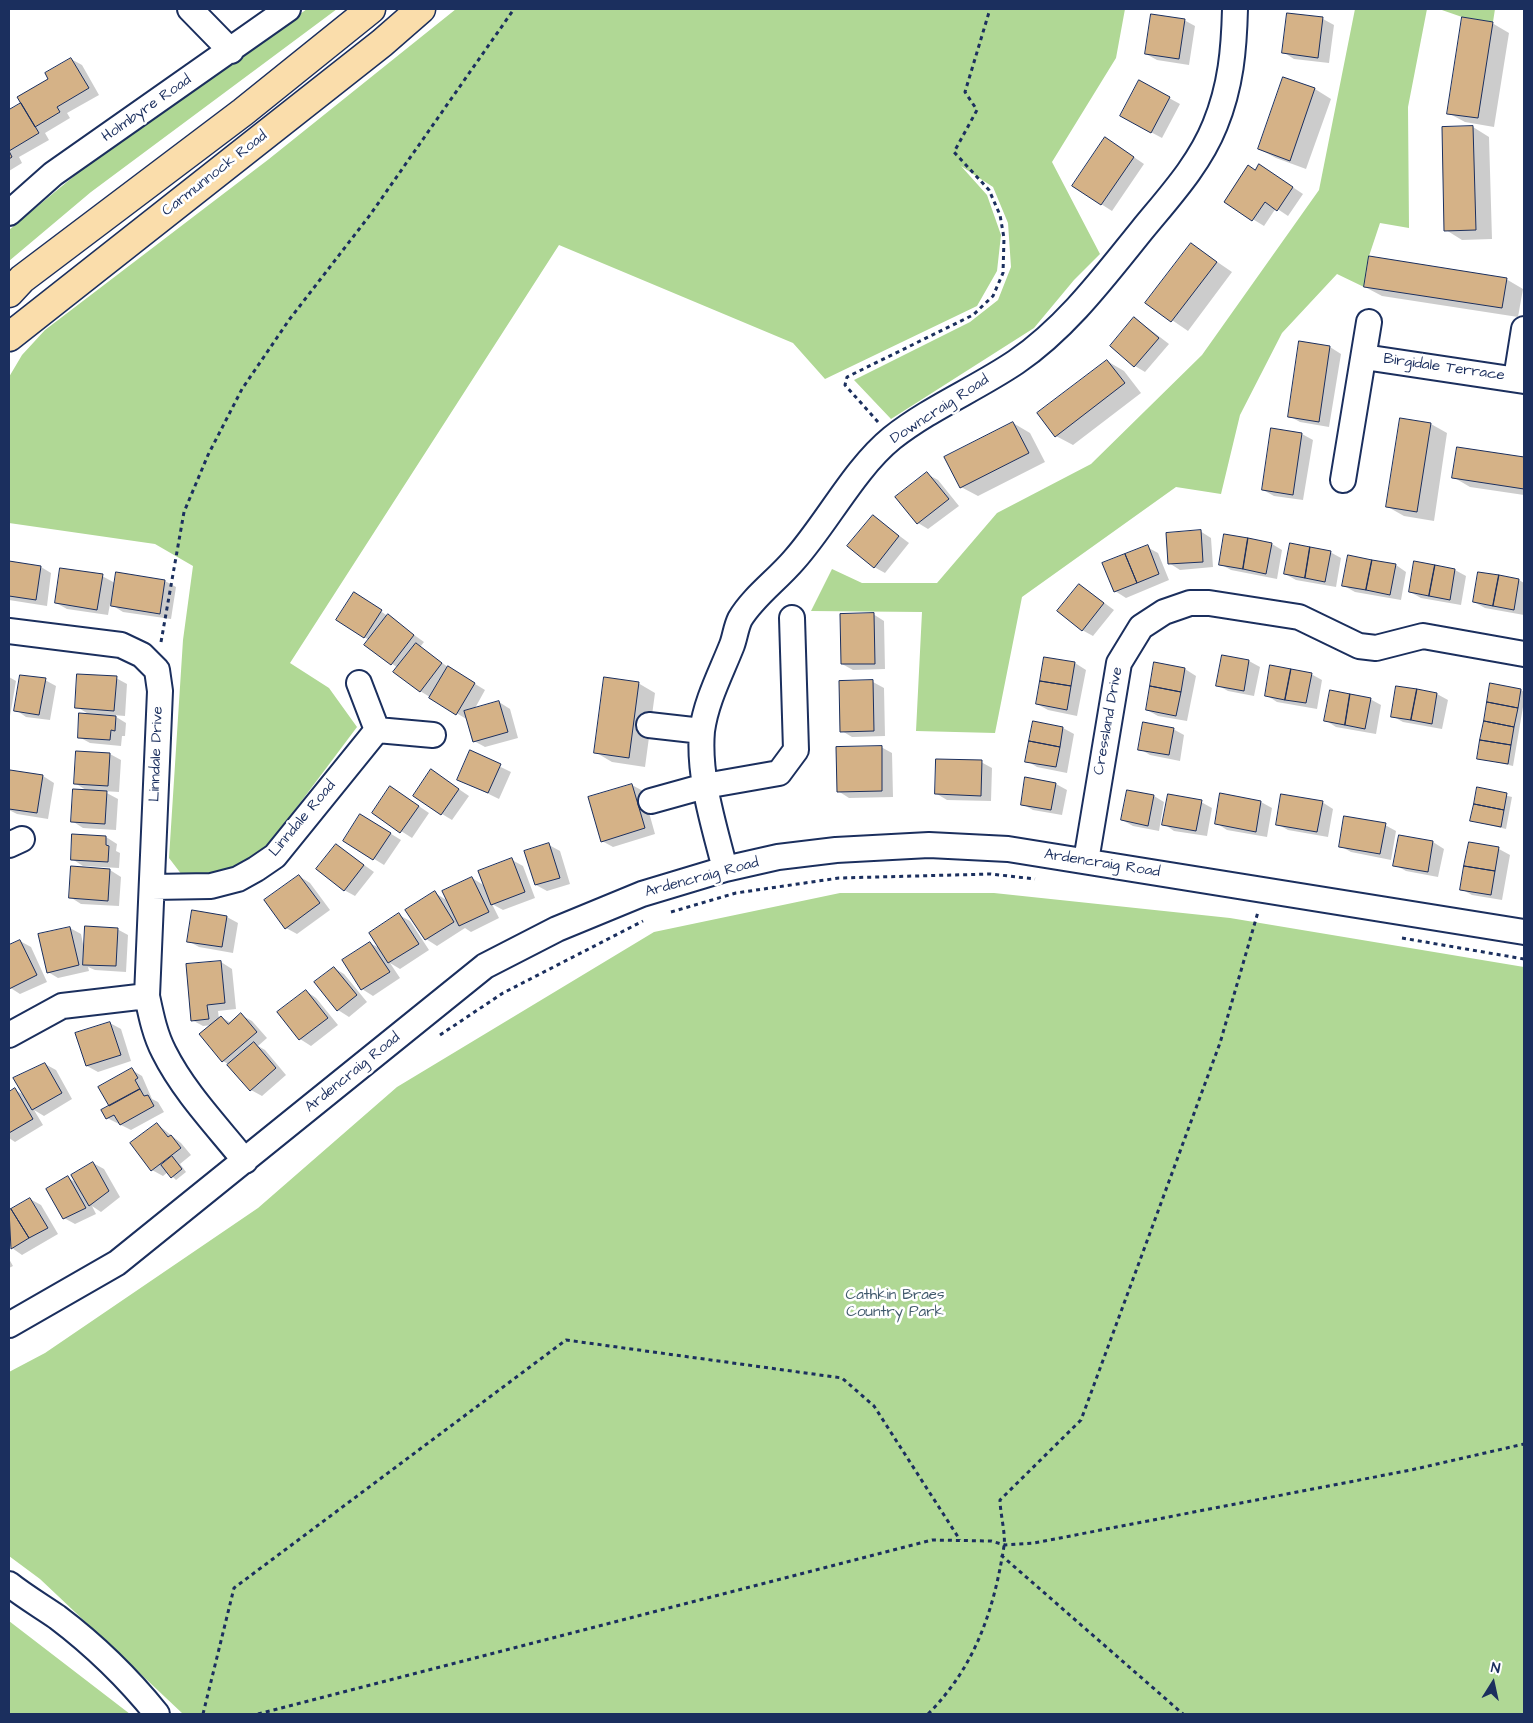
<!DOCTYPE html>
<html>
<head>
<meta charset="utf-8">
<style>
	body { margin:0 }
	#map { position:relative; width:1533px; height:1723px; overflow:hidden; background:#fff; font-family:"Architects Daughter",sans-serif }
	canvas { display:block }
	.frame { position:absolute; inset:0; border:10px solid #1b2f5e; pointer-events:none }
	.north { position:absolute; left:1468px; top:1658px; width:50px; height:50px; -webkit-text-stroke:4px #fff; paint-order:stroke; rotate:10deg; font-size:14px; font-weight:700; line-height:20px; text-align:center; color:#1b2f5e }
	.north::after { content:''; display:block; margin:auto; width:18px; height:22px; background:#1b2f5e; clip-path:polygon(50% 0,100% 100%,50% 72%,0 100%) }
</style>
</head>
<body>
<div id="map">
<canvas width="1533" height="1723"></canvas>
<div class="frame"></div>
<div class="north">N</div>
</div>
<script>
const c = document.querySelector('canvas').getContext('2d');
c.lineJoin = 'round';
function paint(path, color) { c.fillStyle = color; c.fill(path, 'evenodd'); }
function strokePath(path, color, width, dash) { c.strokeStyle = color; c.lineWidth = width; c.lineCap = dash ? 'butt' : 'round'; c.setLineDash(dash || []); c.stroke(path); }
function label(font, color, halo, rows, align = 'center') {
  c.font = font + ' "Architects Daughter",sans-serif'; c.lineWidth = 5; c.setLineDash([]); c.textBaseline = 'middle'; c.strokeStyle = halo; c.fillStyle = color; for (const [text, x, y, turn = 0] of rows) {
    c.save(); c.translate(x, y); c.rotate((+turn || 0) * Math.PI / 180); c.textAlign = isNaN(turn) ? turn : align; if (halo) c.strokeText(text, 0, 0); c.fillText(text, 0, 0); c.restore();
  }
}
const green = new Path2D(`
	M307 9H337L91 192 9 261V230L85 167Z
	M456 9H1125L1116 58 1052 162 1100 254 1074 280 1034 328 891 419 854 380 970 322 998 300 1011 267 1008 223 993 187 961 166 987 195 1001 235 997 271 977 306 825 379 793 343 559 245 290 663 329 688 357 727 264 851 229 873 182 875 169 858 183 640 193 566 155 544 9 523V377L22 355 45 330 269 159Z
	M1355 9H1427L1408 107 1409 228 1380 223 1369 256 1364 287 1337 274 1282 333 1240 415 1221 494 1176 487 1022 597 995 733 916 731 922 612 811 611 832 569 862 583H937L997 513 1091 464 1202 355 1319 190Z
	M1439 9H1495L1493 22 1462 17Z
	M840 893H994L1230 918 1524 967V1714H183L40 1579 9 1556V1372L45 1353 258 1208 397 1087 654 932Z
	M9 1621 130 1714H9Z`);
const shadow = new Path2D(`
	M1288 14 1323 19 1334 25 1329 63 1294 59 1283 52Z
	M1184 20 1195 26 1189 65 1157 60 1146 54Z
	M1492 23 1509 33 1494 127 1465 122 1448 113Z
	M71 59 82 65 99 95 67 113 70 118 45 133 49 140 19 157 22 163 9 171V112L23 104Z
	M1284 78 1315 89 1331 99 1306 169 1276 158 1259 149Z
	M1169 98 1180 104 1162 138 1132 122Z
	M1473 127 1489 137 1492 239 1462 240 1446 230Z
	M1116 145 1144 164 1112 211 1101 204Z
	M1256 171 1270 172 1303 194 1288 216 1276 208 1264 226 1225 202Z
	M1191 244 1232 272 1188 331 1147 303Z
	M1506 279 1523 289 1518 317 1382 296 1365 287Z
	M1135 318 1169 344 1145 372 1135 366Z
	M1330 347 1341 354 1329 427 1300 422 1289 416Z
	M1107 361 1124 371 1141 393 1073 445 1056 436Z
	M1013 423 1030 433 1045 462 978 496 961 487Z
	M1431 424 1447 433 1434 521 1404 516 1388 507Z
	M1302 434 1313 440 1303 500 1274 496 1263 490Z
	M1458 448 1524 459V495L1470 487 1453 477Z
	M927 474 938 480 959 506 928 529 918 523Z
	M873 516 909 543 885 573 874 567Z
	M1200 531 1211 538 1213 567 1180 570 1169 563Z
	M1272 544 1282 550 1277 579 1231 570 1220 564Z
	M1147 547 1158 553 1169 580 1126 598 1115 591Z
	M1330 552 1341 558 1336 587 1296 580 1285 574Z
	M9 562 41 567 51 573 47 606 9 600Z
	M1396 565 1406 572 1401 600 1355 592 1344 586Z
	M1455 570 1466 576 1461 605 1421 598 1410 592Z
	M1479 573 1519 580 1524 583V615L1485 608 1474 602Z
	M102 576 115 583 165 581 176 587 171 619 123 612 110 604 108 615 67 609 56 603Z
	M1080 585 1114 610 1093 636 1082 630Z
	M365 600 424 642 420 647 452 670 485 690 474 710 499 702 510 709 518 738 485 747 474 741 468 720 420 691 398 668 366 645 369 640 364 637Z
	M873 614 884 621 885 669 853 670 842 664Z
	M1045 658 1075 663 1086 670 1077 716 1048 710 1037 704Z
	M1249 661 1260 667 1254 696 1228 691 1217 685Z
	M1155 664 1185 669 1196 676 1187 721 1158 716 1147 710Z
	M1311 674 1322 680 1317 709 1277 702 1266 695Z
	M9 677 16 681 10 716H9Z
	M116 678 127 684 125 716 113 715 126 723 125 736H122L121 746 90 743 79 737 90 715 77 707Z
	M45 680 56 686 50 720 26 717 16 710Z
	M873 682 884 688 885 736 852 737 842 731Z
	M638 683 655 693 645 767 612 762 595 752Z
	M1397 687 1437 694 1448 700 1442 729 1403 722 1392 716Z
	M1521 690 1524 692V701L1513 766 1478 758Z
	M1370 699 1381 705 1376 734 1336 727 1325 720Z
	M1034 722 1063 728 1074 734 1067 773 1037 767 1027 761Z
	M1173 729 1184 735 1180 761 1150 755 1140 749Z
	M881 747 892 753 893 797 849 798 838 791Z
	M77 752 110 754 121 760 119 792 103 791 118 799 116 830 83 828 72 821 89 792 75 783Z
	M470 752 511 772 499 799 458 779Z
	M981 762 992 768 991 801 947 800 937 794Z
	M11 771 43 776 54 783 48 819 17 814 9 810Z
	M432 771 469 796 452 820 442 814Z
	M1026 779 1056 784 1067 790 1062 815 1033 810 1022 804Z
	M632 785 643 791 655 834 613 847 602 841Z
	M1478 789 1512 797 1506 829 1472 821Z
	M401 794 429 813 412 838 373 813Z
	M1221 795 1261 802 1272 808 1267 837 1227 830 1216 823Z
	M1154 796 1164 802 1159 831 1133 826 1122 820Z
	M1201 802 1212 808 1207 836 1174 831 1164 824Z
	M1322 802 1333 809 1328 837 1288 830 1277 824Z
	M372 822 401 840 384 865 345 841Z
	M1385 825 1396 831 1391 860 1351 852 1340 846Z
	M73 835 106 837 117 844 116 851 120 853 119 868 83 866 72 859Z
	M1400 837 1433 842 1444 849 1438 877 1406 871 1395 865Z
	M1470 843 1499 849 1510 855 1502 900 1472 895 1461 889Z
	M336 845 374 872 355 896 344 890Z
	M549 845 560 851 570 884 547 891 536 885 526 852Z
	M512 860 523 866 535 898 503 910 492 904 499 918 471 932 465 928 437 946 426 939 435 893 448 901 472 878 485 886Z
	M72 868 110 870 121 877 119 906 81 904 70 897Z
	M299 876 310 883 330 910 297 934 286 928Z
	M193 912 227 917 238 923 233 953 199 947 188 941Z
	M399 915 410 921 429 950 400 969 390 963 400 978 373 996 362 989 344 960 370 943 381 949Z
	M70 928 81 934 84 949 117 929 128 935 126 972 95 970 88 967 89 971 58 978 48 972Z
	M20 941 31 947 47 982 20 994 9 987V947Z
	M221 962 232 969 236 1009 218 1011 219 1019 221 1017 231 1023 241 1015 252 1021 267 1038 258 1046 265 1050 286 1075 262 1096 251 1090 228 1064 223 1061 212 1025 203 1026 192 1020Z
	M334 968 344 974 367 1002 349 1017 338 1010 316 983Z
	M306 991 316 998 338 1025 311 1046 300 1039 279 1012Z
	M110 1023 121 1029 131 1061 98 1072 87 1066Z
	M45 1064 56 1070 72 1099 44 1116 34 1110 43 1125 15 1142 9 1138V1093L15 1090 24 1095Z
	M132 1070 142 1076 152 1099 158 1102 164 1112 131 1130 107 1118 111 1106Z
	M157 1124 181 1143 191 1155 180 1164 186 1172 176 1180 168 1172 163 1176 152 1170Z
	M93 1163 104 1169 120 1197 101 1212 92 1206 96 1214 75 1224 64 1218 68 1178 77 1183Z
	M30 1199 41 1205 58 1234 22 1255 12 1248 9 1244V1211Z
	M9 1259 13 1266 9 1268Z`);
const building = new Path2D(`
	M1287 13 1323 17 1318 58 1282 53Z
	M1151 14 1185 19 1179 59 1145 54Z
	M1462 17 1493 22 1478 118 1447 114Z
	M71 58 89 88 57 107 60 112 35 127 17 97 48 79 45 73Z
	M1283 77 1315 88 1290 161 1258 149Z
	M1139 80 1170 97 1151 133 1120 116Z
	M21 103 39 133 9 151 12 157 9 159V110Z
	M1473 126 1476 230 1444 231 1442 127Z
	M1105 137 1134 157 1101 205 1072 186Z
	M1259 164 1293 187 1277 211 1265 202 1252 221 1224 202 1248 165 1255 170Z
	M1191 243 1217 262 1171 322 1145 303Z
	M1369 256 1507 278 1502 308 1364 287Z
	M1134 317 1159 338 1134 367 1110 346Z
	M1299 341 1330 346 1319 422 1288 417Z
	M1107 360 1125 383 1055 437 1037 413Z
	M1400 418 1431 423 1417 512 1386 507Z
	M1013 422 1029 453 960 488 944 457Z
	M1271 428 1302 433 1293 495 1262 490Z
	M1457 447 1524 457V489L1452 478Z
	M927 472 949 499 917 524 895 497Z
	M873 515 899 536 874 568 847 546Z
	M1201 530 1203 562 1168 564 1166 533Z
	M1224 534 1248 538 1243 569 1219 565Z
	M1248 538 1272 543 1266 574 1243 569Z
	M1290 543 1310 547 1305 578 1284 574Z
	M1148 545 1159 574 1137 583 1125 554Z
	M1310 547 1331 551 1325 582 1305 578Z
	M1125 554 1137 583 1114 592 1102 563Z
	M1348 555 1372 560 1366 590 1342 586Z
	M1372 560 1396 564 1390 595 1366 590Z
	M9 561 41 566 36 600 9 596Z
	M1414 561 1435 565 1429 596 1409 592Z
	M1435 565 1455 569 1450 600 1429 596Z
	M60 568 103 574 97 610 55 603Z
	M116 572 165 580 160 614 111 606Z
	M1478 572 1499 575 1493 606 1473 602Z
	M1499 575 1519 579 1514 610 1493 606Z
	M1079 584 1104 603 1082 631 1057 611Z
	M354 592 382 610 364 638 336 620Z
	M874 613 875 664H841L840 614Z
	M388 614 414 635 391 665 364 645Z
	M416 643 442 663 420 692 393 672Z
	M1222 655 1249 660 1244 691 1216 686Z
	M1044 657 1075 662 1071 686 1040 681Z
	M1154 662 1185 668 1181 692 1150 686Z
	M1270 665 1291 669 1285 700 1265 696Z
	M448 666 475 683 456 715 429 698Z
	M1291 669 1312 673 1306 703 1285 700Z
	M77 674 117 676 114 711 75 708Z
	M20 675 46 678 39 715 14 711Z
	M604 677 639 682 629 758 594 753Z
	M873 680 874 731 840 732 839 681Z
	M1040 681 1071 686 1067 710 1036 704Z
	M1490 683 1521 689 1518 708 1487 702Z
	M1150 686 1181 692 1176 716 1146 710Z
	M1396 686 1417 689 1411 720 1391 717Z
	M1417 689 1437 693 1432 724 1411 720Z
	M1330 690 1350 694 1345 725 1324 721Z
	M1350 694 1371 698 1365 729 1345 725Z
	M499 701 508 732 473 742 464 711Z
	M1487 702 1518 708 1514 727 1484 721Z
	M79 713 116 716 115 731 111 730 110 740 78 738Z
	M1033 721 1063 727 1060 747 1029 741Z
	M1484 721 1514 727 1511 745 1480 740Z
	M1143 722 1174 728 1169 755 1138 750Z
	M1480 740 1511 745 1508 764 1477 759Z
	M1029 741 1060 747 1056 767 1025 762Z
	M882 746V791L837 792 836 747Z
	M470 750 501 764 488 793 457 780Z
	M76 751 110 753 108 786 74 784Z
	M936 759 982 760 981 796 935 794Z
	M431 769 459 789 441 815 413 796Z
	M10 770 43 775 37 813 9 809Z
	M1025 777 1056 783 1051 810 1021 805Z
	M632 784 645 828 601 842 588 797Z
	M390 786 419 806 400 833 372 813Z
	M1477 787 1507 793 1504 810 1474 804Z
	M73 789 107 791 105 824 71 822Z
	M1127 790 1154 795 1148 826 1121 820Z
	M1220 793 1261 801 1256 832 1215 824Z
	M1168 794 1202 800 1196 831 1162 825Z
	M1281 794 1323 801 1317 832 1276 825Z
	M1474 804 1504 810 1501 827 1470 821Z
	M360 814 391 833 373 860 343 841Z
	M1344 816 1386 823 1380 854 1339 847Z
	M72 834 106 836V845L109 846 108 862 71 860Z
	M1399 835 1433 841 1428 872 1393 866Z
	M1469 842 1499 847 1495 871 1464 866Z
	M549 843 560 878 535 885 524 851Z
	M336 844 364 865 344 891 316 869Z
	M512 858 525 892 491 905 478 871Z
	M71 866 110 869 108 901 69 898Z
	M1464 866 1495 871 1491 895 1460 890Z
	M299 875 320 903 285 929 264 900Z
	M472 877 489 912 459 926 442 891Z
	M435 891 454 922 425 940 405 910Z
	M192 910 227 916 222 947 187 942Z
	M399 913 419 944 388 963 369 933Z
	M85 926 118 928 116 966 83 965Z
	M70 927 79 965 47 973 38 934Z
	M20 940 37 975 9 989V945Z
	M370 942 390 972 361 990 342 960Z
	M221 961 225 1003 207 1005 209 1019 191 1021 186 964Z
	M334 967 357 995 337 1011 314 982Z
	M306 990 328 1018 299 1040 277 1012Z
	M241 1013 257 1032 222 1062 199 1034 221 1016 228 1024Z
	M110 1022 121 1055 86 1066 75 1033Z
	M254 1042 276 1068 250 1091 227 1065Z
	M45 1063 62 1093 32 1110 13 1078Z
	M132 1068 138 1078 135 1080 140 1089 109 1106 98 1087Z
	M15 1088 33 1119 9 1133V1092Z
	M140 1089 144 1096 148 1095 154 1106 120 1125 114 1115 106 1119 101 1110Z
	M157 1123 168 1137 171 1135 181 1148 151 1171 130 1143Z
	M172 1156 182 1169 171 1178 161 1165Z
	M93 1162 109 1191 89 1206 71 1175Z
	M68 1176 86 1208 63 1219 46 1189Z
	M30 1198 48 1228 29 1238 11 1209Z
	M11 1209 29 1238 11 1249 9 1210Z`);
const path = new Path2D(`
	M878 422 845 385 847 377 973 315 993 296 1003 273 1004 238 1000 215 989 190 954 152 977 110 965 92 990 9
	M161 642 184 512 208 455 242 389 289 320 370 215 514 9
	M671 912 736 893 839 878 991 874 1035 879
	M1402 938 1524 959
	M440 1035 503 993 643 921
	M1001 1555 1183 1714
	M203 1714 234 1588 566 1340 842 1378 874 1406 960 1540
	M258 1714 932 1540 991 1541 1005 1545 1034 1543 1411 1470 1524 1444
	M928 1714C975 1667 994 1610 1004 1546 1006 1536 1000 1512 1000 1500L1081 1420 1220 1043 1258 912`);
const minor = new Path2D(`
	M190 9 231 51
	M9 213 53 174 288 9
	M1364 357 1524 381
	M1516 379 1524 329
	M1343 480 1369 322
	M9 631 121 645 142 655 157 670 160 691 147 996C151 1015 155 1035 164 1052 184 1092 217 1126 245 1161
	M649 725 702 731
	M377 730 433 735
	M651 801 705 786 779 773 796 750 792 618
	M9 845 22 839
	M1086 861 1119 663 1141 627 1164 612 1190 603H1209L1299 617 1359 646 1376 648 1423 636 1524 654
	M725 869C714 825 698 777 702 731 706 701 721 673 732 645 735 637 736 627 740 619 753 597 777 580 794 560 827 523 854 469 892 438 930 408 976 389 1016 362 1066 328 1104 277 1142 230 1169 197 1199 165 1215 125 1231 86 1234 49 1235 9
	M152 887 211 886 238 879 256 869 275 856 377 730 359 683
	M9 1035 62 1006 147 996
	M9 1325 117 1263 485 966 557 929 642 894 725 869 778 857 836 850 929 845 1008 849 1524 932
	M9 1584C24 1596 41 1606 57 1617 94 1645 128 1678 157 1714`);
const major = new Path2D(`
	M9 293 22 279 243 112 371 9
	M9 337 382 43 421 9`);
const streetNames = [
	["Holmbyre Road",147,109,-35],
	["Carmunnock Road",215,174,-38],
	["Birgidale Terrace",1444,368,8],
	["Downcraig Road",940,410,-33],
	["Cressland Drive",1109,721,-80],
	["Linndale Drive",157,754,-88],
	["Linndale Road",303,819,-50],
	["Ardencraig Road",1102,864,9],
	["Ardencraig Road",702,878,-15],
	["Ardencraig Road",353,1073,-39]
];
const parkNames = [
	["Cathkin Braes",895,1296],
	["Country Park",895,1313]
];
paint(green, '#b0d895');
paint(shadow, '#0003');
paint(building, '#d5b287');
strokePath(building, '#1b2f5e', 1);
strokePath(minor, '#1b2f5e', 28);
strokePath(major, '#1b2f5e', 31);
strokePath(path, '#1b2f5e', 3, [4, 4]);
strokePath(minor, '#fff', 24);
strokePath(major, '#faddab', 28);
label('15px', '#1b2f5e', '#fff', streetNames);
label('15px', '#40596c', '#fff', parkNames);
</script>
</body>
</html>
